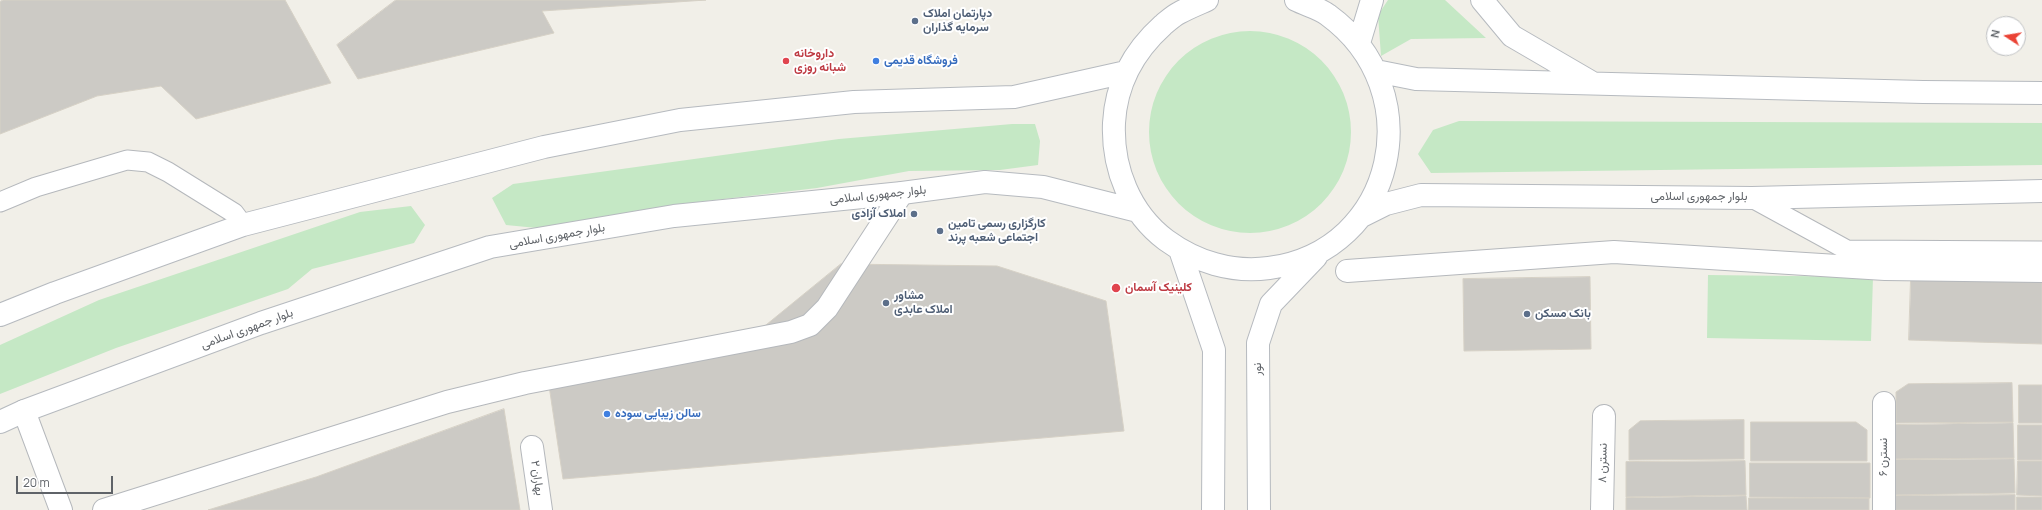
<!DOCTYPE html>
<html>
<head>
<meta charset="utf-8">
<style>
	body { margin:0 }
	#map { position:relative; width:2042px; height:510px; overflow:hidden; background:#f1efe8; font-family:Manrope,sans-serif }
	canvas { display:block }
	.north { position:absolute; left:1986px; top:16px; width:40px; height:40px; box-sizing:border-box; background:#fff; border:1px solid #bfc1c3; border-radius:50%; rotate:282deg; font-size:11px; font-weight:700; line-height:16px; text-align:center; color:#5f6368 }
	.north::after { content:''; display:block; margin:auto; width:14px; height:18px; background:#ea4335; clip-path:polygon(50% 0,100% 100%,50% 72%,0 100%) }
	.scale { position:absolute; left:16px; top:476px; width:97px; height:18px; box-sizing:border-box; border:2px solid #5f6368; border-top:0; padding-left:5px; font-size:12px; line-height:14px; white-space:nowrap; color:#5f6368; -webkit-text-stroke:3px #fff; paint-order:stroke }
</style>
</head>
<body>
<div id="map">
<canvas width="2042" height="510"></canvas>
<div class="north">N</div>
<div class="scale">20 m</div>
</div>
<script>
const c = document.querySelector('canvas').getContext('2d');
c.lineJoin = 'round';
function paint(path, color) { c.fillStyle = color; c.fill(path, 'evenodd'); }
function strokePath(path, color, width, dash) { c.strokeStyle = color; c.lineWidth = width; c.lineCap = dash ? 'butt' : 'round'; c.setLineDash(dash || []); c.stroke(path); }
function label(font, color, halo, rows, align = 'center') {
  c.font = font + ' Manrope,Vazirmatn,sans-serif'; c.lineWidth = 4; c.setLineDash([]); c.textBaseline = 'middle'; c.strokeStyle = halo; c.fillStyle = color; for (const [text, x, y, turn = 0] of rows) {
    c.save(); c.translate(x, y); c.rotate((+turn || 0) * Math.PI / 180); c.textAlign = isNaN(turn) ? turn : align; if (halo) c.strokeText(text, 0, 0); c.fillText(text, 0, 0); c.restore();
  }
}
const green = new Path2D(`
	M1388 0H1445L1486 38 1411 39 1381 56 1378 15Z
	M1149 132a101 101 0 1 1 202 0a101 101 0 1 1-202 0Z
	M1459 121 2042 123V165L1431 173 1418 154 1433 130Z
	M1012 124H1035L1040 141 1038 165 1000 170 909 171 817 188 690 203 537 228 506 225 492 198 513 184 839 139Z
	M411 206 425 225 414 243 312 269 288 289 116 348 0 394V345L99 300 360 212Z
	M1708 275 1873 277 1871 341 1707 338Z`);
const building = new Path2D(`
	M3 0H285L331 83 196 119 161 86 97 96 0 134V2Z
	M396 0H706L542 11 554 33 358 79 337 45Z
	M841 264 997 266 1106 301 1124 431 563 479 548 379 751 337Z
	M1590 277 1591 349 1464 351 1463 279Z
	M1911 278 2042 281V344L1909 340Z
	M2012 383 2013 422 1896 423V392L1908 384Z
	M2019 385H2042V423H2019Z
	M504 409 520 510H208L316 477Z
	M1744 420V459L1629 460V430L1640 421Z
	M1751 422H1856L1867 430V461H1751Z
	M2013 423 2014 458 1894 459 1893 425Z
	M2018 425H2042V460H2018Z
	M2014 459 2015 493 1895 495 1894 460Z
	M1745 461 1746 495 1626 497V462Z
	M2018 461H2042V496L2017 495Z
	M1750 463H1870V498L1750 497Z
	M2015 495V510H1895L1894 496Z
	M1746 496 1747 510H1626V498Z
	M2017 497H2042V510H2017Z
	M1749 498H1869V510H1749Z`);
const lane = new Path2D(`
	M1752 198 1847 250 2042 251
	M0 202 36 187 127 160 148 162 168 172 234 213 243 225`);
const street = new Path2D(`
	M1347 271 1614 252 1885 269 2042 271
	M24 411 61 510
	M532 447 541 510
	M104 510 447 402 525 383 791 332 810 325 827 308 902 193
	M1602 510 1604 416
	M1884 510V403`);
const secondary = new Path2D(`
	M1207 0C1198 4 1188 8 1179 13 1173 16 1168 21 1163 25 1134 51 1116 84 1114 123 1112 168 1130 213 1166 240 1196 262 1232 273 1269 268 1397 251 1431 90 1328 15 1319 8 1306 5 1296 0
	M1482 0 1512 36 1591 82
	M1359 43 1372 0
	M1376 71 1416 79 1923 92 2042 93
	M1360 217 1386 204 1421 195 1752 198 2042 191
	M1180 250 1214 350 1213 510
	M0 315 55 293 243 225 544 147 680 120 854 102 1014 97 1126 72
	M0 422 24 411 261 323 490 247 674 216 902 193 985 182 1043 187 1138 211
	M1259 510 1258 343 1271 304 1316 257`);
const markers = [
	[915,21,4,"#5c6f8a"],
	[786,61,4,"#e0444e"],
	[876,61,4,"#3f7fe0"],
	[914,214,4,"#5c6f8a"],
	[940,231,4,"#5c6f8a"],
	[1116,288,5,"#e0444e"],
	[886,303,4,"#5c6f8a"],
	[1527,314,4,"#5c6f8a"],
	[607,414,4,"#3f7fe0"]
];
const serviceNames = [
	["دپارتمان املاک",923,14],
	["سرمایه گذاران",923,28],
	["املاک آزادی",906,214,"right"],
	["کارگزاری رسمی تامین",948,224],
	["اجتماعی شعبه پرند",948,238],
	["مشاور",894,296],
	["املاک عابدی",894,310],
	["بانک مسکن",1535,314]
];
const healthNames = [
	["داروخانه",794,54],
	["شبانه روزی",794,68],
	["کلینیک آسمان",1125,288]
];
const shopNames = [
	["فروشگاه قدیمی",884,61],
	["سالن زیبایی سوده",615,414]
];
const streetNames = [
	["بلوار جمهوری اسلامی",878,195,-6],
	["بلوار جمهوری اسلامی",1699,197],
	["بلوار جمهوری اسلامی",557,236,-10],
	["بلوار جمهوری اسلامی",247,329,-20],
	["نور",1258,369,-90],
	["نسترن ۶",1884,457,-90],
	["نسترن ۸",1603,463,-89],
	["بهاران ۲",537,478,82]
];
paint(green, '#c5e8c5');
paint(building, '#cccac5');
strokePath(building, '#d6d1c6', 1);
strokePath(lane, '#b5b8bc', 21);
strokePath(street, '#b5b8bc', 24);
strokePath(secondary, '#b6babf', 24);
strokePath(lane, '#fff', 19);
strokePath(street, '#fff', 22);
strokePath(secondary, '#fff', 22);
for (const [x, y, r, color] of markers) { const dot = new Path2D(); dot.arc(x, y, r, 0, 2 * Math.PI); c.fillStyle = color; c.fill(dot); strokePath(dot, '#fff', 1.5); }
label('bold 12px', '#4e5e75', '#fff', serviceNames, 'left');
label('bold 12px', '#be3a42', '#fff', healthNames, 'left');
label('bold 12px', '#366cbe', '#fff', shopNames, 'left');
label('12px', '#5f6368', '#fff', streetNames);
</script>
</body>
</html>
